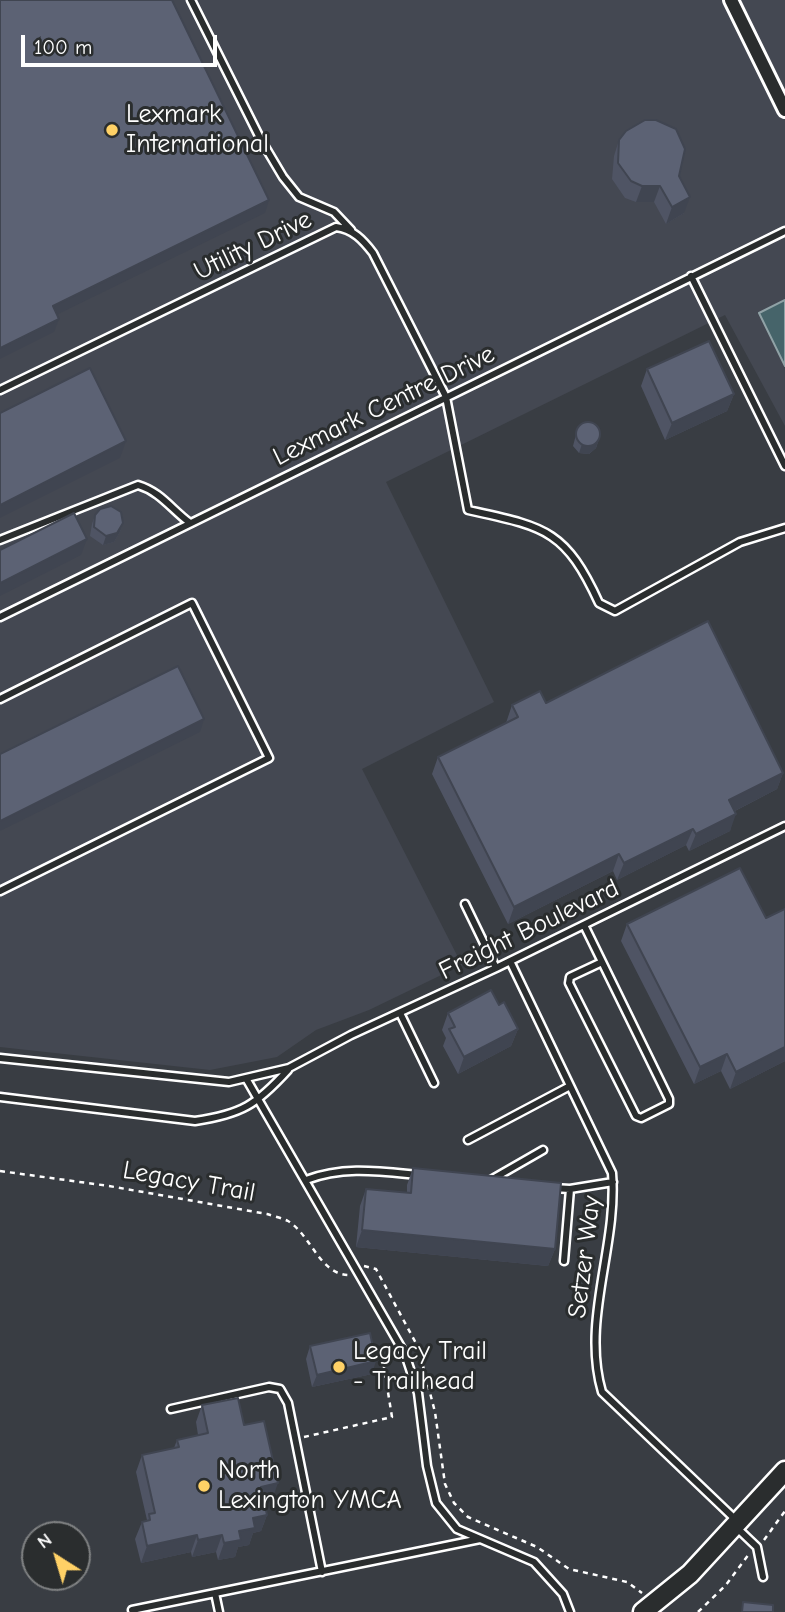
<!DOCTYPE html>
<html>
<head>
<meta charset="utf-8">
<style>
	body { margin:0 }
	#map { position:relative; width:785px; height:1612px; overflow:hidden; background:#393d43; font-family:"Comic Neue",sans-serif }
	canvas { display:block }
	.north { position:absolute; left:21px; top:1521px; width:70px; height:70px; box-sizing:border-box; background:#2a2d2e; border:2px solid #7f8182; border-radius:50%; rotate:323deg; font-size:19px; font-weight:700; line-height:28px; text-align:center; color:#fff }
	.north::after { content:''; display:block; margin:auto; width:24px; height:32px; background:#ffd166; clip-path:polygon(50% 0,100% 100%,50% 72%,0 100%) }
	.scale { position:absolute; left:21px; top:35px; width:196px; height:32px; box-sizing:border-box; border:4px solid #fff; border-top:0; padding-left:9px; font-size:21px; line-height:24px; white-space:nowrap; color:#fff; -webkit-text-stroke:5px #2a2d2e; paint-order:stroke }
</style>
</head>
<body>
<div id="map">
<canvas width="785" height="1612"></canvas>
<div class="north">N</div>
<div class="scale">100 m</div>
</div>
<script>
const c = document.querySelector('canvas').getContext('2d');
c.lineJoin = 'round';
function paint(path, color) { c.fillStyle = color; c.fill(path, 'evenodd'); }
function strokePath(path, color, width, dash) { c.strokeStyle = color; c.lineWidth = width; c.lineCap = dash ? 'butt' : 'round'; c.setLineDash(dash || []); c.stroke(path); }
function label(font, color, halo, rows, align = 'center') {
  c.font = font + ' "Comic Neue",sans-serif'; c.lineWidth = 6; c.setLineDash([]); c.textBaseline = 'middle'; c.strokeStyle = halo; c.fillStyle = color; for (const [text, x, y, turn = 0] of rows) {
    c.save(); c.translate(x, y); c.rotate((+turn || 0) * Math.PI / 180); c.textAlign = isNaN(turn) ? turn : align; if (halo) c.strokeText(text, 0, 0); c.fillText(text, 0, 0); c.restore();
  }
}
const built = new Path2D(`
	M0 0H785V426L725 315 386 482 494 702 362 769 462 965 369 1010 316 1030 277 1057 210 1070 0 1047Z`);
const water = new Path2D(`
	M785 300V366L759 313Z`);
const path = new Path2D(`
	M0 1171 109 1186 267 1214C273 1216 282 1218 288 1221 311 1235 320 1275 349 1275
	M364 1266 376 1269 418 1347 435 1412 445 1484 454 1503 468 1517 537 1547 569 1569 627 1582 642 1593
	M304 1437 392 1417 383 1361 396 1357
	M764 1540 785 1511
	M698 1612 726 1585 749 1554`);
const lane = new Path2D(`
	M191 0 261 140 283 177 299 197 334 212 351 230
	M691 276 785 466
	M0 390 336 227C353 229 363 240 373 253L446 397 468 510C545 527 565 529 599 603L615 611 740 542 785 528
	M0 540 138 485C161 492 171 509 190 523
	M0 617 785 231
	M0 699 192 603 269 758 0 891
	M465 904 496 968
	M584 925 669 1099V1104L641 1118 636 1116 569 983 570 977 602 962
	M510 961 612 1173C618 1246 581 1320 602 1392L737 1521
	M400 1013 434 1083
	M0 1058 229 1082 289 1068 351 1035 496 968 785 826
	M247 1080 405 1354 418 1393 427 1466 436 1503 457 1529 534 1562 563 1594 570 1612
	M0 1097 195 1121C242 1114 256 1105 288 1070
	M468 1140 570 1086
	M306 1180C343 1166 377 1171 417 1175
	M489 1181 543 1150
	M553 1188 570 1189 613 1182
	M564 1261 570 1189
	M171 1409 269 1387 280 1389 288 1403 322 1572
	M735 1526 757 1547 763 1577
	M215 1593 219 1612
	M132 1610 480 1539`);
const street = new Path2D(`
	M731 0 785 110`);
const secondary = new Path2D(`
	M643 1612 690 1574 785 1471`);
const wall = new Path2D(`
	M619 140 679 176 684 213 666 224 654 202H636L625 198 612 179 614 156Z
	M647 369 734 394 727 411 665 440 641 386Z
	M578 427 599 439 596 448 589 454 579 453 573 446Z
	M95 515 123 523 120 532 114 542 103 545 90 536 92 524Z
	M546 703 783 773 777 789 735 811 730 831 689 851 686 845 617 880 613 871 508 924 432 774 438 757 506 723 512 705Z
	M627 924 785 1061 730 1089 721 1071 694 1084 621 941Z
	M499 1005 518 1029 511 1046 458 1074 443 1046 446 1038 442 1030 448 1013Z
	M413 1168 555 1249 548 1266 356 1247 360 1206 366 1189 407 1193V1185Z
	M310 1346 372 1374 312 1387 306 1359Z
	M202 1405 244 1425 272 1500 264 1502 267 1515 261 1531 253 1533 249 1545 238 1547 235 1557 218 1560 216 1552 192 1557 191 1552 141 1563 135 1539 142 1522 146 1521 147 1520 136 1472 142 1455 174 1448 177 1440 198 1435 196 1422Z`);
const shadedWall = new Path2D(`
	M642 186H660L654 202H636Z
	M690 197 684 213 666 224 672 207Z
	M269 200 265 213 48 319 53 306Z
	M59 319 54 332 0 359V348Z
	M734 394 727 411 665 440 672 423Z
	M599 439 596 448 589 454 579 453 582 444Z
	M126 441 120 458 0 518V505Z
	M123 523 120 532 114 542 103 545 106 536Z
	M87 539 81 555 0 596V583Z
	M204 719 200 732 0 831V821Z
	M783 773 777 789 723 817 729 800Z
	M736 814 730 831 689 851 696 834Z
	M693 829 686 845 617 880 624 863Z
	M619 854 613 871 508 924 514 907Z
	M518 1029 511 1046 458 1074 464 1057Z
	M785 1047V1061L730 1089 736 1072Z
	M727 1054 721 1071 694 1084 700 1067Z
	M362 1230 555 1249 548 1266 356 1247Z
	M376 1361 372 1374 312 1387 317 1375Z
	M278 1483 272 1500 255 1504 261 1487Z
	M267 1515 261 1531 253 1533 249 1545 238 1547 235 1557 218 1560 224 1543 239 1531 253 1518Z
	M197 1535 191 1552 141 1563 147 1546Z
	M222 1535 216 1552 192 1557 198 1540Z`);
const building = new Path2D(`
	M0 0H172L269 200 53 306 59 319 0 348Z
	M645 120H656L676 129 685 149 679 176 690 197 672 207 660 186H642L631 181 618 163 619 140 626 131Z
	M709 341 734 394 672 423 647 369Z
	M90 368 126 441 0 505V413Z
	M576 434a12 12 0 1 1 24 0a12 12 0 1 1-24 0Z
	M111 506 121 512 123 523 117 533 106 536 94 527 95 515 100 509Z
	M74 513 87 539 0 583V550Z
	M708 621 783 773 729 800 736 814 696 834 693 829 624 863 619 854 514 907 438 757 518 717 512 705 540 691 546 703Z
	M178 666 204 719 0 821V754Z
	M740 868 766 918 785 909V1047L736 1072 727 1054 700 1067 627 924Z
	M491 990 499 1005 504 1002 518 1029 464 1057 449 1029 455 1027 448 1013Z
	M413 1168 561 1183 555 1249 362 1230 366 1189 411 1193Z
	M370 1333 376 1361 317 1375 310 1346Z
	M238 1398 244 1425 264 1421 278 1483 261 1487 267 1515 253 1518 255 1528 239 1531 241 1540 224 1543 222 1535 198 1540 197 1535 147 1546 142 1522 150 1520 149 1514 155 1513 142 1455 179 1447 177 1440 208 1433 202 1405Z
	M743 1602 773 1605V1612H742Z`);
const markers = [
	[112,130,7,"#ffd166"],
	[339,1367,7,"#ffd166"],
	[204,1486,7,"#ffd166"]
];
const poiNames = [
	["Lexmark",126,115],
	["International",126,145],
	["Legacy Trail",353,1352],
	["- Trailhead",353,1382],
	["North",218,1471],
	["Lexington YMCA",218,1501]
];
const streetNames = [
	["Utility Drive",253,246,-26],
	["Lexmark Centre Drive",384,406,-26],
	["Freight Boulevard",529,930,-26],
	["Legacy Trail",189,1182,10],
	["Setzer Way",585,1257,-83]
];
paint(built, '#444852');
paint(water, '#46646a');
strokePath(water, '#90a2a6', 2);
strokePath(lane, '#fff', 11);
strokePath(street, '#fff', 18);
strokePath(secondary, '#fff', 23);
strokePath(path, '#fff', 2.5, [5, 5]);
strokePath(lane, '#2a2d2e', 6);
strokePath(street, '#2a2d2e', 12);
strokePath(secondary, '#2a2d2e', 18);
paint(wall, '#4f5464');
paint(shadedWall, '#404551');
paint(building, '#5c6274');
strokePath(building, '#404551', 2);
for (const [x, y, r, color] of markers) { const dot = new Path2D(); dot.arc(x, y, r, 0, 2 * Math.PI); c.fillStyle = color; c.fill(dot); strokePath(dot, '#2a2d2e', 2.5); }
label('26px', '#fff', '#2a2d2e', poiNames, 'left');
label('26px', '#fff', '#2a2d2e', streetNames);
</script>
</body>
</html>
